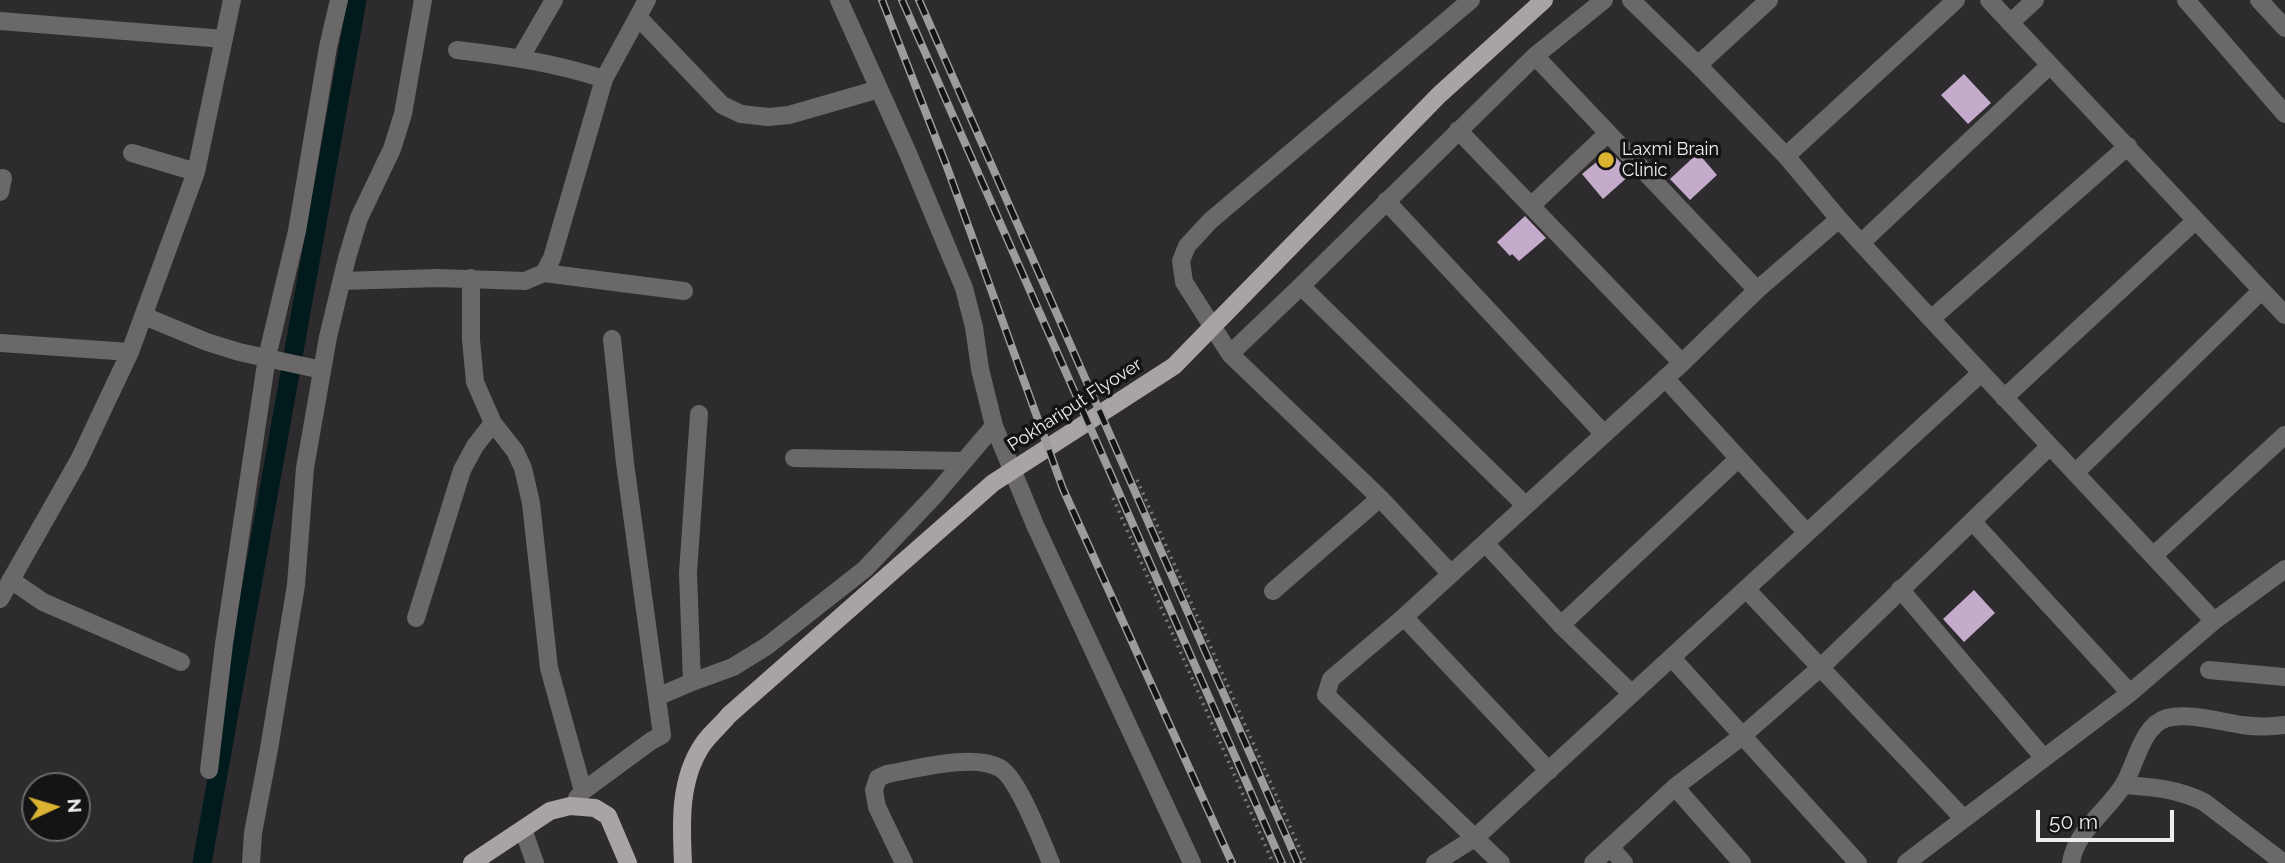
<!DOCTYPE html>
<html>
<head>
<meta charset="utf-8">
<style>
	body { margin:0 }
	#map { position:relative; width:2285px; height:863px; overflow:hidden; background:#2d2b2d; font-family:Raleway,sans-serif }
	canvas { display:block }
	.north { position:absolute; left:21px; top:772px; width:70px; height:70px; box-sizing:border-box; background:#151415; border:2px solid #6c6a6c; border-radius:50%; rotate:86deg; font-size:19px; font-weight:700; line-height:28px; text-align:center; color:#eeecee }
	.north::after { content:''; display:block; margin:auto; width:24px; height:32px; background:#dab333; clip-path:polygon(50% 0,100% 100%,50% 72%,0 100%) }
	.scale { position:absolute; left:2036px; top:810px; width:138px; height:32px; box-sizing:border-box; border:4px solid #eeecee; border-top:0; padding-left:9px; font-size:21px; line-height:24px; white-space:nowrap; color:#eeecee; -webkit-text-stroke:5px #151415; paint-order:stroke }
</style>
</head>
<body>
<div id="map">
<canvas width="2285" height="863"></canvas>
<div class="north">N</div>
<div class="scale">50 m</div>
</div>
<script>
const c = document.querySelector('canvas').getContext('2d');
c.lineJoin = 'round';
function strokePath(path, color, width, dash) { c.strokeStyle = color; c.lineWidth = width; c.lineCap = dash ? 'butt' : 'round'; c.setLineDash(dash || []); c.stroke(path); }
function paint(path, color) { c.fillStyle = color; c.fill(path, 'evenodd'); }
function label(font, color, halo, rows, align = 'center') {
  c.font = font + ' Raleway,sans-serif'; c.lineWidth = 7; c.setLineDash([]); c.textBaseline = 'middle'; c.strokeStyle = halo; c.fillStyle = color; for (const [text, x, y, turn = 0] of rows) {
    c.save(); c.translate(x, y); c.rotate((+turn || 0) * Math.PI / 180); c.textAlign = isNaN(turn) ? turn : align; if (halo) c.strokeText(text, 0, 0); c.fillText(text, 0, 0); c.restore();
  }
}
const canal = new Path2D(`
	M202 863 357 0`);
const building = new Path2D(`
	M1964 74 1991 103 1968 124 1941 95Z
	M1610 151 1631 174 1603 199 1582 174Z
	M1698 153 1717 175 1690 200 1670 179Z
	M1525 216 1546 238 1519 261 1512 254 1510 256 1497 242Z
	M1974 590 1995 613 1964 642 1943 619Z`);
const path = new Path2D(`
	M1137 480 1306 863
	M1113 498 1273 863`);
const minor = new Path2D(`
	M839 0 907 151 964 288 974 327 980 369 994 426 1035 525 1192 863
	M1631 0 1698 65 1786 156 1839 219 1931 319 2214 621
	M1989 0 2285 315
	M2186 0 2285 114
	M2259 0 2285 28
	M638 17 722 105 741 114 768 117 789 115 879 89
	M0 21 224 39
	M2010 23 2035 0
	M457 50C508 56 555 63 604 79
	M1535 56 1757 290
	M521 57 554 0
	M1698 65 1769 0
	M1458 130 1682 363
	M132 153 196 172
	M1786 156 1956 0
	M0 192 3 178
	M1386 201 1604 434
	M1532 205 1608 133
	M1862 242 2050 65
	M544 273 684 291
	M471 278V340L475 382 493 423 515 451 523 468 531 503 549 668 583 791
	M342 281 437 278 525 281 544 273 552 258 604 79 647 0
	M1301 286 1526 506
	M144 316 207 342 239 352 322 370
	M1931 319 2128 146
	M0 343 130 352
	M1230 354 1301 286 1535 56 1604 0
	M1665 378 1807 533
	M2004 398 2195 221
	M794 458 964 461
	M2075 473 2261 291
	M1972 521 2130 693
	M1485 543 1561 625 1632 694
	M2153 556 2285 435
	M1451 574 1380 498 1230 354 1184 282 1181 261 1187 246 1210 221 1471 0
	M11 580 43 602 181 662
	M1746 589 1963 818
	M1900 589 2043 757
	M1273 591 1380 498
	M0 599 79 460 130 352 196 172 232 0
	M1404 617 1549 771
	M416 618 462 470 475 446 493 423
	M1561 625 1738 459
	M1672 658 1858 863
	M2209 670 2285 677
	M692 682 688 573 699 414
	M657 697 692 682 733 667 767 646 865 569 935 495 994 426
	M209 770 224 644 267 357 297 231 328 47 339 0
	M2124 785C2153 787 2178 789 2204 802L2284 863
	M1675 787 1742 863
	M577 798 583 791 651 741 662 735 625 463 612 339
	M523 829 535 863
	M1610 847 1624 863
	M251 863 253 833 269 749 296 585 305 468 328 337 347 258 359 218 392 149 403 114 423 0
	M904 863 877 807 874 790 878 778 887 774C917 769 972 753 1000 768 1018 778 1042 842 1051 863
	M1435 863 1476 837 1981 373
	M1501 863 1326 695 1331 679 1404 617 1682 363 1757 290 1839 219
	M1593 863 1675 787 1741 737 1820 668 2050 446
	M1906 863 2130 693 2214 621 2285 569
	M2071 863C2075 831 2109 810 2124 784 2136 764 2142 725 2167 718 2187 712 2221 722 2242 725 2256 727 2271 727 2285 725`);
const major = new Path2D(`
	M472 863 550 811 570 806 595 808 608 816 628 863
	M683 863C681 823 679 779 703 744 710 734 721 725 729 715L993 483 1174 366 1439 95 1544 0`);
const rail = new Path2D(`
	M882 0 947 167 1063 489 1232 863
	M902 0 1282 863
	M919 0 1298 863`);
const markers = [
	[1606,160,9,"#dab333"]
];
const poiNames = [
	["Laxmi Brain",1622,150],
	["Clinic",1622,171]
];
const streetNames = [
	["Pokhariput Flyover",1075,405,-33]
];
strokePath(canal, '#011b1c', 19);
paint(building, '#c5abcb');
strokePath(path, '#7b797b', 3.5, [2, 5]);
strokePath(minor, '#6a6868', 18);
strokePath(major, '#a9a4a4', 18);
strokePath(rail, '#9d9b9d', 8);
strokePath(rail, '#151415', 5, [16]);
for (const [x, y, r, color] of markers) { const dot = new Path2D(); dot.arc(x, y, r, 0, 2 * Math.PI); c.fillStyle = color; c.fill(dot); strokePath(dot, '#151415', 2.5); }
label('18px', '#eeecee', '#151415', poiNames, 'left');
label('18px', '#eeecee', '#151415', streetNames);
</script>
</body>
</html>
